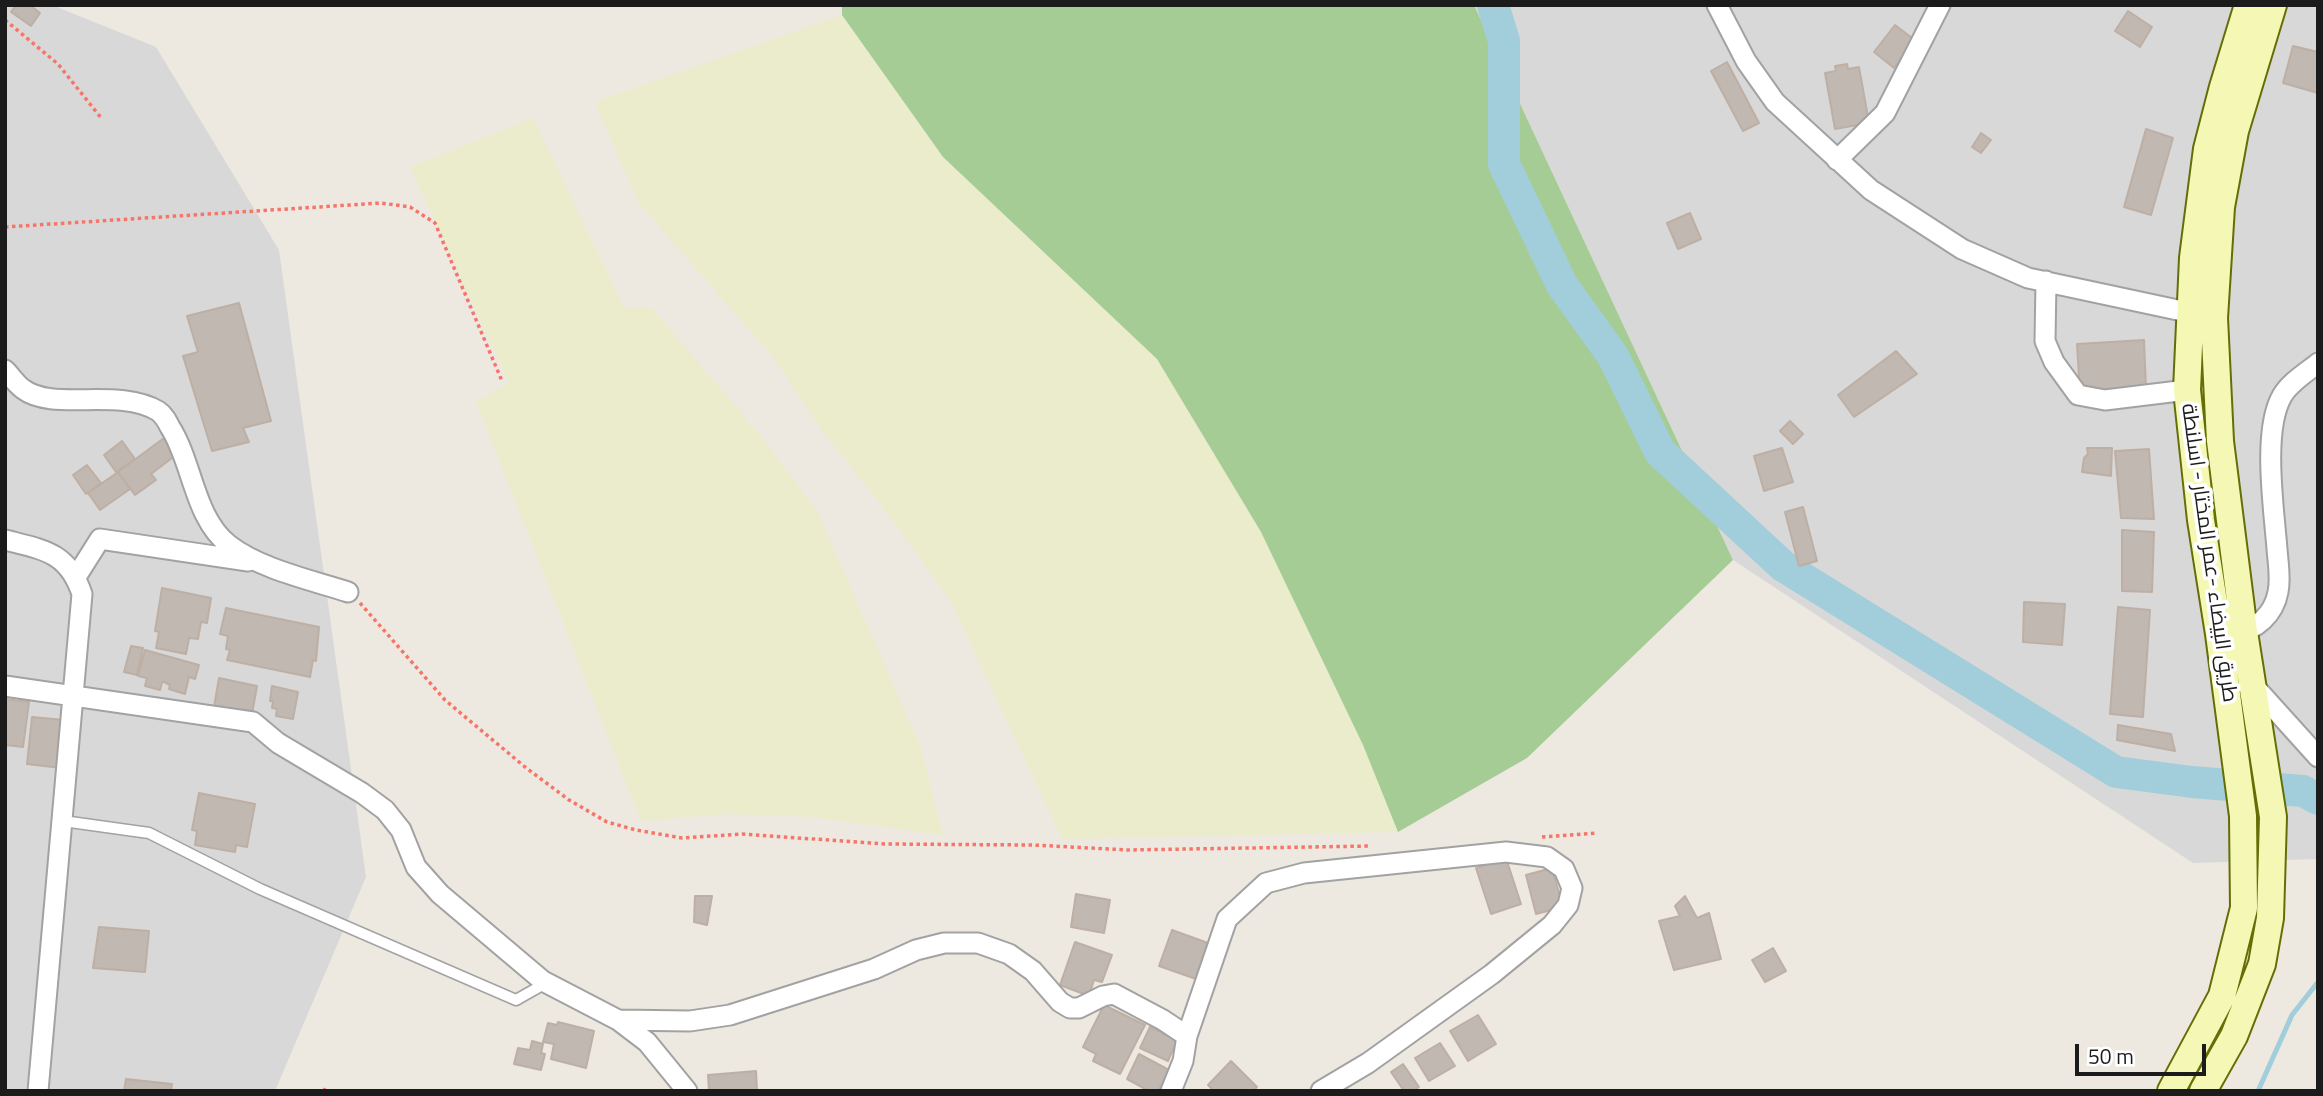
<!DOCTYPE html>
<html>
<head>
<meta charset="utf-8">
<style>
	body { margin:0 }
	#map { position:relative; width:2323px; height:1096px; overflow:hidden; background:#ede9e1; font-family:"Titillium Web",sans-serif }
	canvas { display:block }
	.frame { position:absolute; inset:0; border:7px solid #1b1b1b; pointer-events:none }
	.scale { position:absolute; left:2075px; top:1044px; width:131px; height:32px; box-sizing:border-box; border:4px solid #1b1b1b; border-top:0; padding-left:9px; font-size:21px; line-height:24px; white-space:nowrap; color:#1b1b1b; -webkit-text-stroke:5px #fff; paint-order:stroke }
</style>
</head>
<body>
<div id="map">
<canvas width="2323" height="1096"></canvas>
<div class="frame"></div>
<div class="scale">50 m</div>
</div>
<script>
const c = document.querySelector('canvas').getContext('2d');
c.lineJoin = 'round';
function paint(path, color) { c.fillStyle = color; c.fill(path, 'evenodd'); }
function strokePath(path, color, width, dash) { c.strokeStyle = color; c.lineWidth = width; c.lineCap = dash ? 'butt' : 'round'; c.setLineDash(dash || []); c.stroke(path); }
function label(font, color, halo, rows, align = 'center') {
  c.font = font + ' "Titillium Web",Cairo,sans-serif'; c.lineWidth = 7; c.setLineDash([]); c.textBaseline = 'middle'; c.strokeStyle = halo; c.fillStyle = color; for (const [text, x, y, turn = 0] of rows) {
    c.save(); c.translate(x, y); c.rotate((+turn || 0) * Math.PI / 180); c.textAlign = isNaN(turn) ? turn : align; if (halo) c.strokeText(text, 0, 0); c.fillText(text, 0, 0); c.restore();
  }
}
const residential = new Path2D(`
	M5 5H52L156 47 279 250 366 877 275 1091H5Z
	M1474 5H2318V859L2193 863 1733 560Z`);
const farmland = new Path2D(`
	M842 15 943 157 1157 359 1261 532 1363 745 1398 832 1062 839 951 602 888 514 820 428 776 361 638 202 595 102Z
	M533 118 624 307 652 308 766 442 818 513 921 748 943 835 813 817 726 814 641 821 476 402 509 383 410 167Z`);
const forest = new Path2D(`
	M842 5H1474L1733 560 1527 758 1398 832 1363 745 1261 532 1157 359 943 157 842 15Z`);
const stream = new Path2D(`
	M2258 1091 2292 1015 2318 982`);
const river = new Path2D(`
	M1493 5 1504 41V164L1562 285 1613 356 1660 452 1783 566 2116 772 2192 782 2303 791 2318 799`);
const building = new Path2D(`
	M16 5H30L40 13 31 26 11 12Z
	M2128 11 2152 27 2140 47 2115 31Z
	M1895 25 1916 41 1894 68 1874 52Z
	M2293 46 2318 52V93L2283 83Z
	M1727 62 1759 123 1743 131 1711 71Z
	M1847 64 1848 69 1859 67 1869 123 1835 129 1825 73 1836 71 1835 66Z
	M2146 129 2173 138 2151 215 2124 207Z
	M1981 133 1991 140 1981 153 1972 147Z
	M1690 213 1701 239 1678 249 1667 223Z
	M239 303 271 421 243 428 249 442 212 451 183 356 198 352 187 316Z
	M2144 340 2146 389 2080 394 2077 344Z
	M1896 351 1917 374 1854 417 1838 395Z
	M1790 421 1803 434 1793 444 1780 431Z
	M164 438 176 455 151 474 156 480 135 495 118 472Z
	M122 441 135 459 116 472 104 455Z
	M1782 448 1793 482 1764 491 1754 456Z
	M2087 448H2112L2111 476 2082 472 2084 458 2088 454Z
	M2149 449 2154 519 2121 518 2115 451Z
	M87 465 101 483 86 494 73 475Z
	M118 472 130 489 100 510 88 493Z
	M1803 507 1817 561 1799 566 1785 512Z
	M2122 530 2154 532 2152 592 2122 591Z
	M162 588 211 598 207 623 201 622 198 639 189 638 186 654 156 648 159 632 155 631Z
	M2024 602 2065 604 2062 645 2023 642Z
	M2118 607 2150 610 2143 717 2110 714Z
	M226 608 319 627 316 661 313 660 310 677 227 660 230 650 226 649 228 636 220 634Z
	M131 646 143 648 137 675 124 672Z
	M145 650 199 665 195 679 189 677 185 694 169 689 170 685 164 682H162L160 690 145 686 147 678 138 676Z
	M219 678 257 686 252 714 214 707Z
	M272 686 298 692 293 719 276 716 277 709 272 708 273 701H270Z
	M5 699 29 702 23 747 5 745Z
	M32 717 65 720 61 768 27 764Z
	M2118 725 2171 734 2175 751 2117 740Z
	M199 793 255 804 247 847 236 845 235 852 195 845 197 831 192 830Z
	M1506 858 1521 904 1491 914 1476 868Z
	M1552 868 1563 907 1536 914 1526 875Z
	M1076 894 1110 900 1104 933 1071 927Z
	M695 896H712L707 925 694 922Z
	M1685 896 1697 918 1709 913 1721 959 1674 970 1659 921 1680 916 1675 906Z
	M99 927 149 931 145 972 93 968Z
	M1172 930 1208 943 1196 979 1159 966Z
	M1075 942 1112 955 1102 982 1094 980 1089 996 1060 985Z
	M1773 948 1786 971 1765 982 1752 960Z
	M1104 1005 1145 1025 1120 1074 1093 1061 1096 1054 1083 1047Z
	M1478 1015 1496 1044 1468 1061 1450 1031Z
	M558 1022 594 1031 586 1068 551 1059 554 1044 543 1042 548 1023 557 1025Z
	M1150 1027 1177 1040 1168 1061 1140 1048Z
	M532 1041 543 1044 541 1053 545 1054 541 1070 514 1064 518 1048 530 1050Z
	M1440 1043 1455 1066 1429 1081 1415 1058Z
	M1139 1054 1169 1070 1158 1091H1149L1127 1079Z
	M1231 1061 1257 1087 1253 1091H1214L1208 1085Z
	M1403 1064 1419 1087 1413 1091H1404L1391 1072Z
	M756 1071 757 1091H709L708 1075Z
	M126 1079 172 1084 171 1091H124Z`);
const path = new Path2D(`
	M5 20 58 64 102 119
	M5 227 381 203 410 207 435 223 502 381
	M360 603 445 700 525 767 569 800 607 822 636 830 682 838 742 834 885 844 1033 845 1128 850 1370 846
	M1542 837 1597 833
	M323 1089 327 1091`);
const service = new Path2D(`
	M63 821 149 833 260 889 516 1000 546 983`);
const minor = new Path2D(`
	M1717 5 1746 61 1775 102 1871 190 1962 249 2028 278 2201 315
	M1837 160 1885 113 1940 5
	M2046 281 2045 341 2054 362 2078 395 2105 400 2187 390
	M5 370C11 376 16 384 23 389 53 412 118 387 158 411 164 415 167 421 170 427 193 463 194 518 229 545 260 569 311 580 348 592
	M5 540C44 550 68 552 82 594L38 1091
	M76 577 100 539 248 561
	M2234 633C2256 631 2274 614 2278 592 2281 578 2278 563 2277 549 2274 509 2262 431 2282 396 2290 382 2306 373 2318 363
	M5 686 253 722 278 743 362 793 385 810 401 830 416 867 440 894 543 981 618 1020 647 1042 687 1091
	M2254 686 2318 757
	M618 1020 690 1021 730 1015 874 969 916 950 944 943H978L1009 954 1033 971 1060 1002 1070 1008H1079L1103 996 1114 994 1163 1020 1187 1036 1183 1061 1171 1091
	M1187 1036 1227 919 1266 883 1304 873 1506 852 1547 857 1564 869 1572 888 1568 905 1552 925 1492 974 1368 1063 1321 1091`);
const secondary = new Path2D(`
	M2171 1091 2222 996 2244 908 2243 816 2219 634 2201 520 2187 390 2193 258 2207 149 2223 87 2248 5
	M2203 1091 2234 1036 2262 964 2270 918 2273 817 2244 632 2220 441 2214 318 2221 207 2235 131 2273 5`);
const streetNames = [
	["طريق البيضاء -عمر المختار - اسلنطة",2208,553,82]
];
paint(residential, '#d9d8d8');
paint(farmland, '#eaeccc');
paint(forest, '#a6cc96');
strokePath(stream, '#a1ceda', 5);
strokePath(river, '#a1ceda', 32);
paint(building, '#c1b8b1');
strokePath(building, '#beafa4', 2);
strokePath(service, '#a2a2a2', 13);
strokePath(minor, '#a2a2a2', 23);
strokePath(secondary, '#646e06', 30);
strokePath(path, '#f77568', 3.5, [3.5, 3.5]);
strokePath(service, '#fff', 10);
strokePath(minor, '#fff', 19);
strokePath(secondary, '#f5f8b4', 26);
label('21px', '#1b1b1b', '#fff', streetNames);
</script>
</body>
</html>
